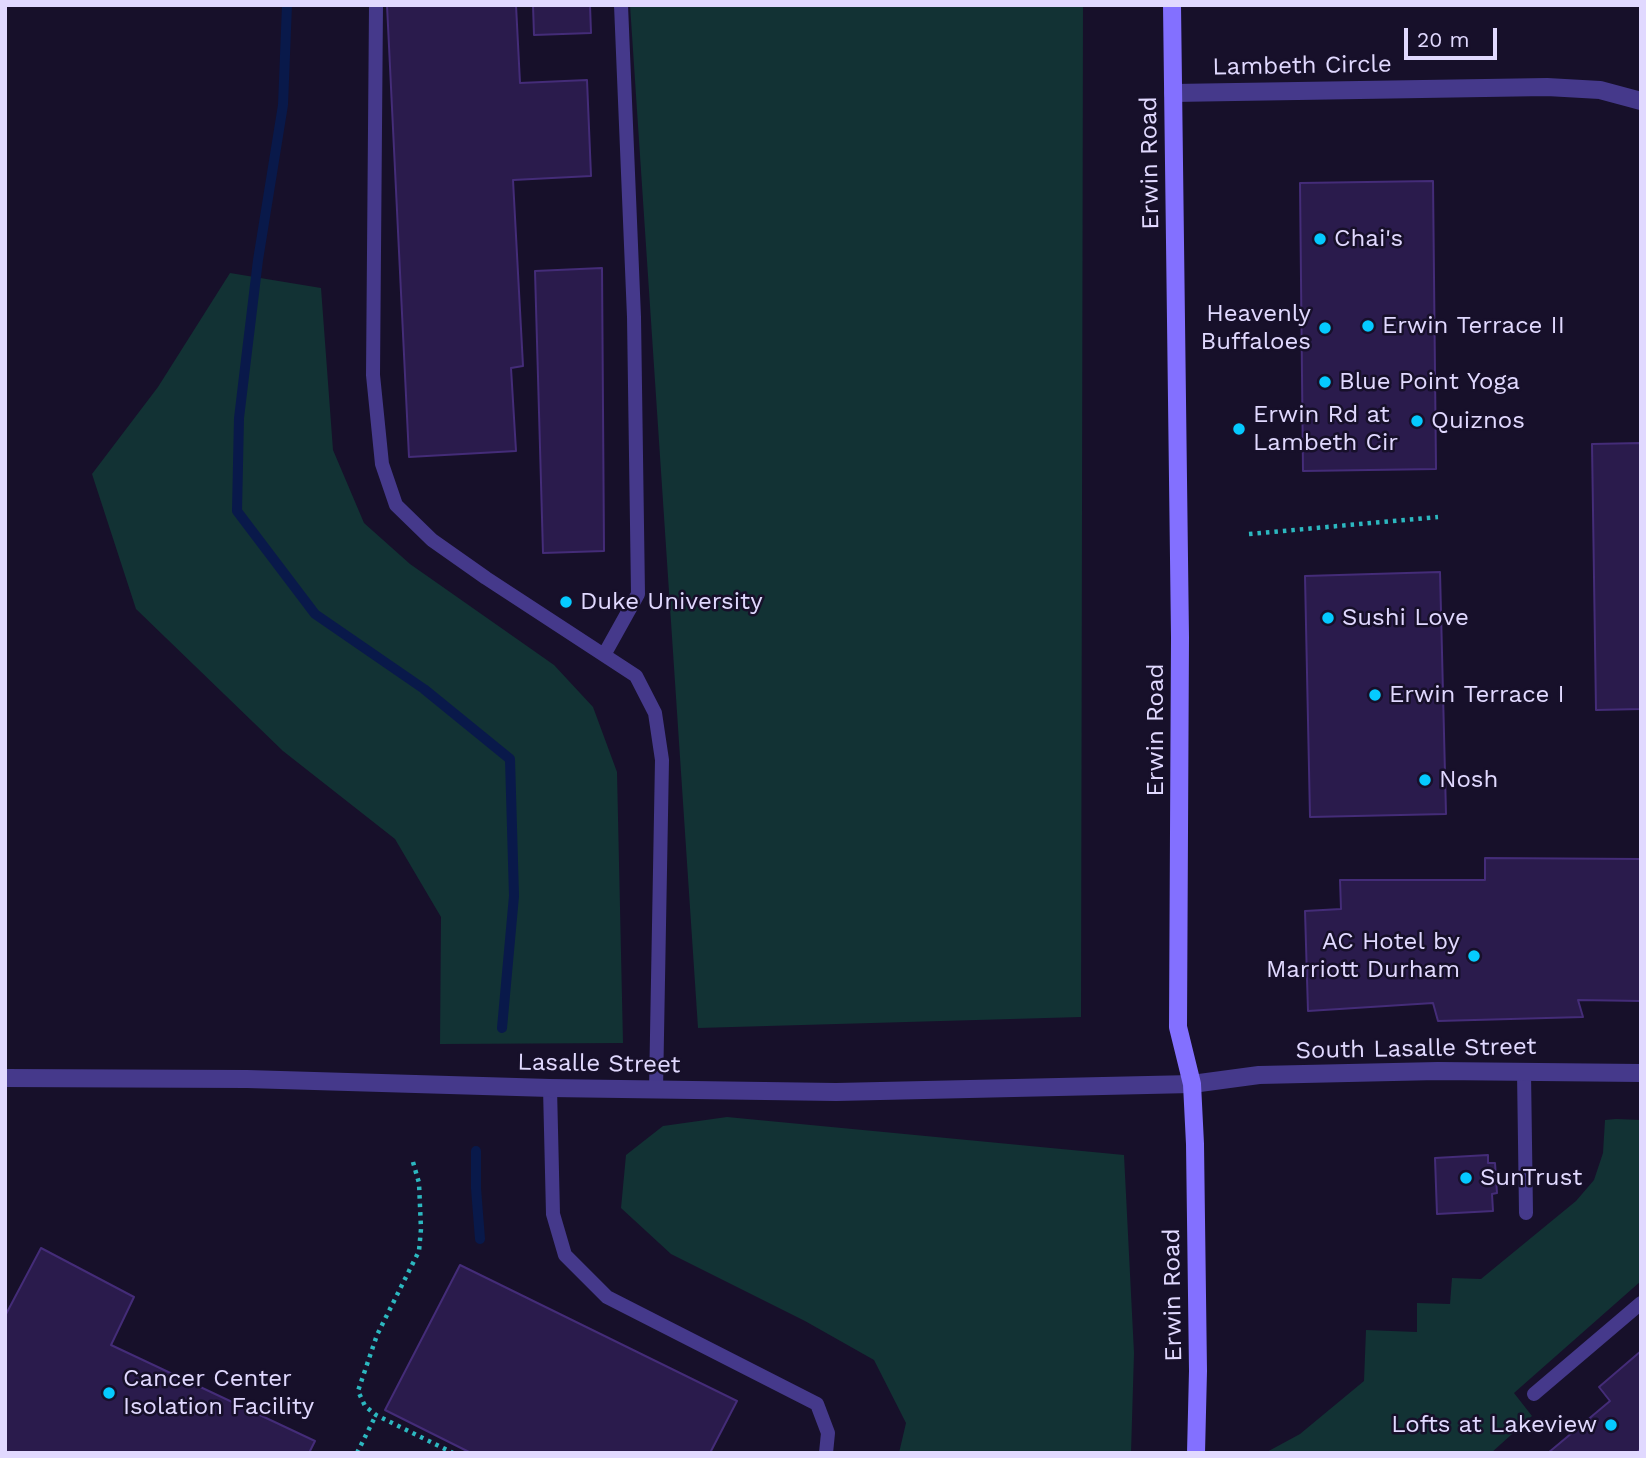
<!DOCTYPE html>
<html>
<head>
<meta charset="utf-8">
<style>
	body { margin:0 }
	#map { position:relative; width:1646px; height:1458px; overflow:hidden; background:#17102a; font-family:"Work Sans",sans-serif }
	canvas { display:block }
	.frame { position:absolute; inset:0; border:7px solid #e1d9ff; pointer-events:none }
	.scale { position:absolute; left:1404px; top:28px; width:93px; height:32px; box-sizing:border-box; border:4px solid #e1d9ff; border-top:0; padding-left:9px; font-size:21px; line-height:24px; white-space:nowrap; color:#e1d9ff; -webkit-text-stroke:5px #17102a; paint-order:stroke }
</style>
</head>
<body>
<div id="map">
<canvas width="1646" height="1458"></canvas>
<div class="frame"></div>
<div class="scale">20 m</div>
</div>
<script>
const c = document.querySelector('canvas').getContext('2d');
c.lineJoin = 'round';
function paint(path, color) { c.fillStyle = color; c.fill(path, 'evenodd'); }
function strokePath(path, color, width, dash) { c.strokeStyle = color; c.lineWidth = width; c.lineCap = dash ? 'butt' : 'round'; c.setLineDash(dash || []); c.stroke(path); }
function label(font, color, halo, rows, align = 'center') {
  c.font = font + ' "Work Sans",sans-serif'; c.lineWidth = 5; c.setLineDash([]); c.textBaseline = 'middle'; c.strokeStyle = halo; c.fillStyle = color; for (const [text, x, y, turn = 0] of rows) {
    c.save(); c.translate(x, y); c.rotate((+turn || 0) * Math.PI / 180); c.textAlign = isNaN(turn) ? turn : align; if (halo) c.strokeText(text, 0, 0); c.fillText(text, 0, 0); c.restore();
  }
}
const green = new Path2D(`
	M630 5H1083L1081 1017 698 1028Z
	M230 273 321 288 333 450 364 523 410 564 554 665 593 707 617 772 623 1043 440 1044 441 917 395 839 283 751 136 609 92 474 158 387Z
	M727 1117 1124 1155 1134 1353 1131 1453H899L906 1423 874 1360 805 1321 671 1254 621 1208 626 1155 663 1126Z
	M1616 1119 1641 1120V1281L1514 1393 1532 1416 1491 1453H1265L1300 1434 1364 1381 1366 1330 1417 1332V1303L1450 1304 1452 1278 1481 1279 1576 1201 1594 1180 1603 1153 1605 1120Z`);
const stream = new Path2D(`
	M287 5 283 105 258 260 239 418 237 511 315 614 424 689 510 759 514 896 502 1028
	M476 1151V1188L480 1239`);
const building = new Path2D(`
	M387 5H516L520 83 587 80 591 176 513 180 523 366 511 368 516 451 409 457Z
	M533 5H590L591 33 534 35Z
	M1433 181 1436 469 1303 471 1300 183Z
	M602 268 604 551 543 553 535 271Z
	M1641 443V709L1596 710 1592 444Z
	M1440 572 1446 814 1310 817 1305 576Z
	M1485 858 1641 859V1001L1578 1000 1583 1017 1438 1021 1433 1003 1308 1011 1305 911 1341 909 1340 880H1485Z
	M1488 1155V1163H1495L1497 1193 1492 1194 1493 1211 1437 1214 1435 1158Z
	M41 1248 134 1297 111 1345 315 1441 309 1453H5V1316Z
	M460 1265 737 1401 710 1453H471L385 1410Z
	M1641 1351V1449L1636 1453H1548L1610 1401 1599 1387Z`);
const path = new Path2D(`
	M1249 534 1438 517
	M413 1162 419 1183 421 1229 419 1251 377 1335 358 1391 365 1406 376 1415 453 1453
	M357 1453 376 1415`);
const service = new Path2D(`
	M376 5 373 375 382 464 396 505 432 540 486 578 636 676 655 713 662 760 656 1090
	M604 655 638 594 634 317 621 5
	M1524 1072 1526 1213
	M550 1088 553 1214 565 1255 607 1297 817 1404 828 1433 826 1453
	M1534 1394 1641 1303`);
const minor = new Path2D(`
	M1173 93 1547 87 1600 90 1641 101
	M5 1078 247 1079 550 1088 836 1092 1192 1084`);
const tertiary = new Path2D(`
	M1192 1084 1259 1075 1438 1071 1641 1073`);
const secondary = new Path2D(`
	M1172 5 1180 637 1178 1027 1192 1084 1195 1144 1198 1371 1196 1453`);
const markers = [
	[1320,239,7,"#05caff"],
	[1368,326,7,"#05caff"],
	[1325,328,7,"#05caff"],
	[1325,382,7,"#05caff"],
	[1417,421,7,"#05caff"],
	[1239,429,7,"#05caff"],
	[566,602,7,"#05caff"],
	[1328,618,7,"#05caff"],
	[1375,695,7,"#05caff"],
	[1425,780,7,"#05caff"],
	[1474,956,7,"#05caff"],
	[1466,1178,7,"#05caff"],
	[109,1393,7,"#05caff"],
	[1611,1425,7,"#05caff"]
];
const streetNames = [
	["Lambeth Circle",1302,66,-1],
	["Erwin Road",1150,163,-91],
	["Erwin Road",1156,730,-90],
	["South Lasalle Street",1416,1049,-1],
	["Lasalle Street",599,1064,1],
	["Erwin Road",1173,1295,-91]
];
const poiNames = [
	["Chai's",1334,239],
	["Heavenly",1311,314,"right"],
	["Buffaloes",1311,342,"right"],
	["Erwin Terrace II",1382,326],
	["Blue Point Yoga",1339,382],
	["Erwin Rd at",1253,415],
	["Lambeth Cir",1253,443],
	["Quiznos",1431,421],
	["Duke University",580,602],
	["Sushi Love",1342,618],
	["Erwin Terrace I",1389,695],
	["Nosh",1439,780],
	["AC Hotel by",1460,942,"right"],
	["Marriott Durham",1460,970,"right"],
	["SunTrust",1480,1178],
	["Cancer Center",123,1379],
	["Isolation Facility",123,1407],
	["Lofts at Lakeview",1597,1425,"right"]
];
paint(green, '#123234');
strokePath(stream, '#09194a', 10);
paint(building, '#2a1b4c');
strokePath(building, '#442c78', 2);
strokePath(path, '#2cb8c0', 4.5, [3.5, 5]);
strokePath(service, '#45398b', 14);
strokePath(minor, '#45398b', 18);
strokePath(tertiary, '#45398b', 18);
strokePath(secondary, '#8370ff', 18);
for (const [x, y, r, color] of markers) { const dot = new Path2D(); dot.arc(x, y, r, 0, 2 * Math.PI); c.fillStyle = color; c.fill(dot); strokePath(dot, '#17102a', 2.5); }
label('24px', '#e1d9ff', '#17102a', streetNames);
label('24px', '#e1d9ff', '#17102a', poiNames, 'left');
</script>
</body>
</html>
